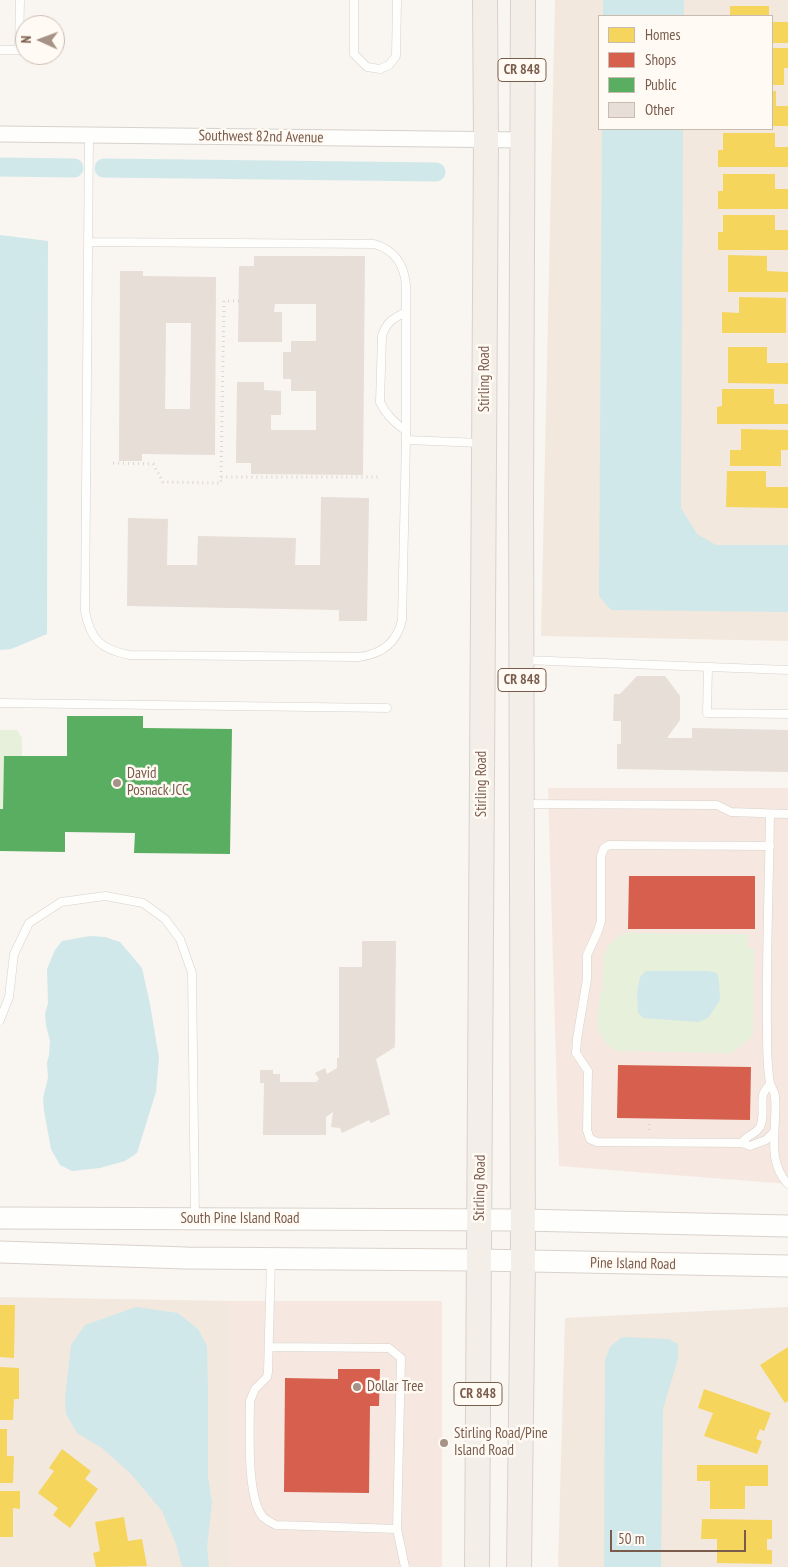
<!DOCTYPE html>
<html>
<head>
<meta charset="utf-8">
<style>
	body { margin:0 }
	#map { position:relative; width:788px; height:1567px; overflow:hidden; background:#f9f5f0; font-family:"PT Sans Narrow",sans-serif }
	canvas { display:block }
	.legend { position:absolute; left:598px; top:15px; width:175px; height:115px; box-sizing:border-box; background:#fffaf3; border:1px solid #cabbb1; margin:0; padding:6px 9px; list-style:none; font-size:15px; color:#7a5c4d }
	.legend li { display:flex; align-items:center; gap:10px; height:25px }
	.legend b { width:25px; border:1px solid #cabbb1 }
	.north { position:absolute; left:15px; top:15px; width:50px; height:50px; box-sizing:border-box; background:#fffaf3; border:1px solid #cabbb1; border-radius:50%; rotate:272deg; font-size:14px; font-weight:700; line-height:20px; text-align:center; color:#7a5c4d }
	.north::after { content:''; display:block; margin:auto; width:18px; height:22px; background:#a69286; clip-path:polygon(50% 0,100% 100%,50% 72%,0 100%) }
	.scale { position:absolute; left:610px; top:1530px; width:136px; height:22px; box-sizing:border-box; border:2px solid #7a5c4d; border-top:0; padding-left:6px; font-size:15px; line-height:18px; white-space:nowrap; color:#7a5c4d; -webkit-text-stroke:4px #fffaf3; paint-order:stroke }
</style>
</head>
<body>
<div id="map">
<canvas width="788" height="1567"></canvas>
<ul class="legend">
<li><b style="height:14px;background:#f6d55c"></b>Homes</li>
<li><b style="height:14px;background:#d6604d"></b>Shops</li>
<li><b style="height:14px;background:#5aae61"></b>Public</li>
<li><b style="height:14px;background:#e6ded7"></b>Other</li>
</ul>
<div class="north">N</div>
<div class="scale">50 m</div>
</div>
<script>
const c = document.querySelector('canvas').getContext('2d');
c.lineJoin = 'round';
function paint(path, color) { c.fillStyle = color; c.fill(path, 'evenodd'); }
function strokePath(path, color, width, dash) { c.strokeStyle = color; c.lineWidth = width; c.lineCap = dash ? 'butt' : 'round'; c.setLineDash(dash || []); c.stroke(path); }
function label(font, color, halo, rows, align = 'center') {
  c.font = font + ' "PT Sans Narrow",sans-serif'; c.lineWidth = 5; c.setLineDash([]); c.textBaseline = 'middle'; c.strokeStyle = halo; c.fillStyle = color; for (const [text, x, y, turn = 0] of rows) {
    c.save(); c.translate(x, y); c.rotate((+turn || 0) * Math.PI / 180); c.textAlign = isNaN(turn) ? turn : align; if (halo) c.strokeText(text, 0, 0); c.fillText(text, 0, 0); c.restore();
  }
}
const residential = new Path2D(`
	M555 0H788V641L541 636ZM599 16H772V129H599Z
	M0 1297 229 1301V1567H0Z
	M788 1307V1567H558L565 1318Z`);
const commercial = new Path2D(`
	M548 788H788V1184L559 1166Z
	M229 1301H442V1567H229Z`);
const green = new Path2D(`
	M0 730H17L22 738V756H4L3 809H0Z
	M627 933 748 934 747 948H754L753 1036 732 1053 616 1051C609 1046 602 1041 599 1031 594 1016 602 996 603 981 604 972 602 962 605 953 609 943 617 936 627 933Z`);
const water = new Path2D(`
	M603 0H684V16H603Z
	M602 129H683L681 508 697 534 716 545H788V612L611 610 599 596Z
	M0 235 48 241 47 634 11 649 0 650Z
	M90 936 105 937 120 942 142 968 150 1004 159 1058 156 1092 137 1153 125 1161 100 1168 72 1171 60 1165 51 1149 44 1111 43 1098 48 1078 47 1063 49 1055 50 1041 46 1025 45 1014 48 1003 47 969 55 950 62 941Z
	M646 971H707L717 973 719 982 720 1000 708 1018 698 1022 644 1018 638 1013 637 994 640 977Z
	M136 1307 178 1313 198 1329 207 1346 208 1389V1476L212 1503 207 1547 209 1567H182L176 1544 162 1511 131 1474 102 1448 77 1433 66 1414 65 1399 71 1345 85 1325Z
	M622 1337 669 1339 678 1344V1359L663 1409 661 1567H604L605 1360 610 1347Z`);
const homes = new Path2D(`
	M730 6H769V16H730Z
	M772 22H788V43H772Z
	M772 48H788V68H784V85H772Z
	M772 91H776V106H788V126H772Z
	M723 133H775V147H788V167H718V150H723Z
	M723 174H775V189H788V209H718V191H723Z
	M723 215H775V230H788V250H718V232H723Z
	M728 255 767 256V271L788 272V292H728Z
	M739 297 786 298V333H722V312L739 313Z
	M728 347H767V363H788V384L728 383Z
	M722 389H774V404H788V424H717V407L722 406Z
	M741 429 788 430V450H781V466H730V450H741Z
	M727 471H766V487H788V508L726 507Z
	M0 1305H15L14 1358 0 1357Z
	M788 1347V1401L785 1403 760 1365Z
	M0 1367 19 1368V1399H14L13 1420H0Z
	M704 1389 771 1413 764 1431 760 1429 756 1439 762 1441 757 1454 704 1436 713 1413 698 1408Z
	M0 1429H7V1456H14L13 1483H0Z
	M62 1449 91 1471 85 1479 98 1489 70 1528 53 1515 58 1508 38 1493 54 1471 49 1468Z
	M697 1465H768V1486H745V1509H710V1481H697Z
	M0 1491H20V1509L13 1508V1537H0Z
	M124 1517 128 1541 142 1539 147 1566 96 1567 93 1553 100 1551 95 1522Z
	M702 1519 772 1520V1539H767V1550H772V1564L717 1563V1539H701Z`);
const shops = new Path2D(`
	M629 876H755V929H628Z
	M618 1065 751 1067 750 1120 617 1118Z
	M338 1369H380L379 1406H370L369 1493 284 1492 285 1378 338 1379Z`);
const public = new Path2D(`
	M67 716H143V728L232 729 230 854 134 853 135 833 65 832V852L0 851V809H3L4 756H67Z`);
const canal = new Path2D(`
	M0 167 74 168
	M104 168 436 172`);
const building = new Path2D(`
	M254 256H365L363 475 251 474V463H236L237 382H264V390L281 391V415H271V430H316V391H291V379H283V352H291V341H316V304H275L274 312H282V342H238L239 266H254Z
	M120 271H143V276L216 277 215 455 142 454V461H119ZM166 323H191L190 409H165Z
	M321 497 369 498 367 621H339V610L127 606 128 518 168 519 167 565H197L198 536 296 538 295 565H320Z
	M637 676H665L680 696V720L667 738H692V728L788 730V772L617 769V744H621V721H613L614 694H620Z
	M362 941H396L395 1047 376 1059 390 1114 371 1123 369 1120 342 1133 340 1128 331 1127 333 1112 326 1117V1135H263L264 1083H260V1070H273V1074H280V1082H316L319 1079 315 1073 325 1068 327 1074 337 1068V1058H339V967H362Z`);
const path = new Path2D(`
	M113 463 153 464 163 482 221 483V477H378
	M221 477 224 301H239
	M649 1130V1120`);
const lane = new Path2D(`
	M354 0V54L367 67 380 69 389 65 396 56 397 0
	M0 50H19L20 0
	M88 242 374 244C395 250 404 264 406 285V440L402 620C397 643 382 654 359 657L130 655C101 650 90 639 85 611L89 135
	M405 430C394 422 386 415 380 402L382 336C386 322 394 318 406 312
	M406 440 481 443
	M524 660 788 670
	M708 667 707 713 788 714
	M0 703 387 708
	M524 804 717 805 731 812 788 814
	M770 814C769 886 766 958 767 1030 767 1047 767 1067 770 1083 771 1088 775 1091 775 1097 778 1126 765 1160 788 1184
	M770 846 609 845 604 848 601 856V921L598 931 587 955V979L577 1039 576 1053 588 1071 587 1130 590 1139 597 1142 742 1143 750 1146 766 1140 774 1132
	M0 1020 9 997 14 954 29 923 61 902 105 896 143 903 165 919 180 939 192 973 195 1217
	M742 1143C746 1135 755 1135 760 1127 765 1116 761 1105 763 1095 764 1091 768 1087 770 1084
	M271 1261 268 1372 267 1377 255 1389 250 1401C250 1426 246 1498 263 1517 266 1520 272 1523 276 1525L397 1529
	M269 1347 389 1348 401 1358 397 1529 405 1567`);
const street = new Path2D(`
	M0 134 522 140`);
const secondary = new Path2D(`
	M0 1218 522 1220 788 1226
	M0 1252 186 1258 479 1260 788 1266`);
const primary = new Path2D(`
	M477 1567 486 139 485 0
	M519 1567 523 1262 521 499 523 0`);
const markers = [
	[117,783,5,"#a69286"],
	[357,1387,5,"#a69286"],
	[444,1443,5,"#a69286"]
];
const shields = [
	[522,70,48],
	[522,680,48],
	[478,1394,48]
];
const shieldNames = [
	["CR 848",522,70],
	["CR 848",522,680],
	["CR 848",478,1394]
];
const streetNames = [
	["Southwest 82nd Avenue",261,137,1],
	["Stirling Road",485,379,-90],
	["Stirling Road",482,784,-90],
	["Stirling Road",480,1188,-89],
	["South Pine Island Road",240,1219],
	["Pine Island Road",633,1264,1]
];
const poiNames = [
	["David",127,774],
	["Posnack JCC",127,791],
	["Dollar Tree",367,1387],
	["Stirling Road/Pine",454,1434],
	["Island Road",454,1451]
];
paint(residential, '#f2e8de');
paint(commercial, '#f6e8e1');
paint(green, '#e7f0db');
paint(water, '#d0e8ea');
paint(homes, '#f6d55c');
paint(shops, '#d6604d');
paint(public, '#5aae61');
strokePath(canal, '#d0e8ea', 19);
paint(building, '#e6ded7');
strokePath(lane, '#d7d1cb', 9);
strokePath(street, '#d7d1cb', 17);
strokePath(secondary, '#d9d2cb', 23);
strokePath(primary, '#dad1cc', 26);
strokePath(path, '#dcd5d0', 3, [1, 4]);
strokePath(lane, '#fefefd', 8);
strokePath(street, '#fefefd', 15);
strokePath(secondary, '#fefefd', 21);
strokePath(primary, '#f3eee8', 24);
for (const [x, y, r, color] of markers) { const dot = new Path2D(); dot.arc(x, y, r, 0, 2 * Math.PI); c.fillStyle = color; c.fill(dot); strokePath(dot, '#fffaf3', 2); }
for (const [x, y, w] of shields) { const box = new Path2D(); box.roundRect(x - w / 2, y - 11.5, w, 23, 4); c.fillStyle = '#fffaf3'; c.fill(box); strokePath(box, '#7a5c4d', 1); }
label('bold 14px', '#7a5c4d', null, shieldNames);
label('15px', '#7a5c4d', '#fffaf3', streetNames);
label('15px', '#7a5c4d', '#fffaf3', poiNames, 'left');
</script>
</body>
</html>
